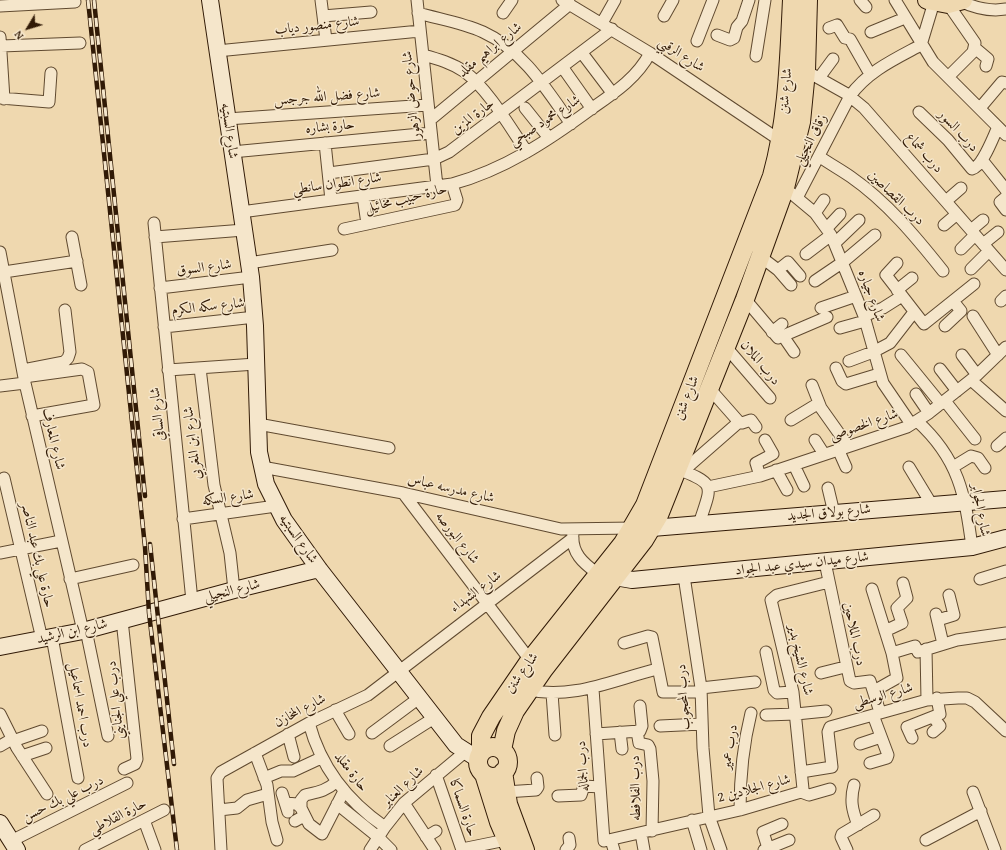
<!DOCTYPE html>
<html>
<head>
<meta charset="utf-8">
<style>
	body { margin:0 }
	#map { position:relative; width:1006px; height:850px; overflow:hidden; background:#efd8af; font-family:"Gentium Book Plus",serif }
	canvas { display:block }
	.north { position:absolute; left:8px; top:8px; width:40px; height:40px; -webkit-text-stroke:3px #f5e6cb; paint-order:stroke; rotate:232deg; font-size:11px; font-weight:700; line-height:16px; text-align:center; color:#311a06 }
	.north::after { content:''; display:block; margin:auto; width:14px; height:18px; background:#311a06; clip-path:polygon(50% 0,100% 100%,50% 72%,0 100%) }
</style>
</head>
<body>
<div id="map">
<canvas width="1006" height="850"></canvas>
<div class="north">N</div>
</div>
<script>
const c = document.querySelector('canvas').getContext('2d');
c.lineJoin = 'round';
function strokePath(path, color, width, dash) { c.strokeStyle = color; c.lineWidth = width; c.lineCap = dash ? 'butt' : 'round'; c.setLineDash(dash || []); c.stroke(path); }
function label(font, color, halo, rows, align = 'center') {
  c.font = font + ' "Gentium Book Plus",Amiri,serif'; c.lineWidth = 3; c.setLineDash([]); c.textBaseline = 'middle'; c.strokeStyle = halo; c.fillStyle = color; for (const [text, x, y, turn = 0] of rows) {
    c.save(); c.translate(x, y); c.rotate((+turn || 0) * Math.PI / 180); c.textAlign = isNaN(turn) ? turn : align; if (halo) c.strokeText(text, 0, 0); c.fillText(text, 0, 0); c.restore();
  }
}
const street = new Path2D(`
	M321 0 326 40
	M417 0 437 186
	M562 0 650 53 781 141
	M860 0 866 7
	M895 0 933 62 1006 135
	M960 1C975 8 989 12 1006 9
	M948 4 975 43 973 52 948 77
	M0 6 75 2
	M418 13C439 19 463 23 483 32 523 50 547 90 571 124
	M503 13 512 0
	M323 16 371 12
	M664 16 673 0
	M602 23 615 0
	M829 28 837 25 845 38 850 39 870 74
	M871 32 905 18
	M717 35 730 40 734 38 737 27 742 21 749 0
	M0 37 4 99
	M697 41 713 0
	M921 45 934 2
	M1 46 80 43
	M975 48 988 59 986 66
	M217 51 420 31
	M582 53 613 94
	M423 55C438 59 452 63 465 72 488 89 511 129 527 152
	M756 56 765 0
	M563 68 592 109
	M806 71 847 94 864 108 1006 270
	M819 78 833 59
	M0 98 49 102 51 73
	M525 108 549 138
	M980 108 1002 82 1006 83
	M919 112 948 140 972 169C983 166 993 137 998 127
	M227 119 428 105
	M430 120 570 4
	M325 143 331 200
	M232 152 431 133
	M820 157C830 164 841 170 851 177 887 202 916 237 943 271
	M982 160 1006 190
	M329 173 434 159 449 152 612 29
	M785 188 815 213 831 235 864 316 883 383 911 424
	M363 196 367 224
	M1006 197 1000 202 1006 210
	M797 198 850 96C868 71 895 59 921 45
	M946 201 961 188
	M241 212 452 184C504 170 549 140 591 109 614 93 637 78 650 53
	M815 213 824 200
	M154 223 192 601
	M944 225 957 214
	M827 228 840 214
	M344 229 455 205 457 200 452 184
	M971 230 983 220
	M72 237 81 285
	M155 237 244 230
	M835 243 859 220
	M983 244 998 232
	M961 249 975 235
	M0 252 25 383 83 631
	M806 254 831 235
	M761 257 778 270 791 285
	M249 263 332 250
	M897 263 886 275 924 324 974 284
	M971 269 989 251
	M778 270 788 262 800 276
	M4 272 77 261
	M815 281 843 262 875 235
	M160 288 251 277
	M897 290 912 278
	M745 299 778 338 827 317
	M1001 301 1006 296
	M821 308 856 296
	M864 316 883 308 902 296
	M973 316 998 355
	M945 326 961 311 953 301
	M164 327 255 317
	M840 328 865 321
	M772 332 782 324
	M783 336 794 352
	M726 347 770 398
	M901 355 941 404
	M962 355 977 375
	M849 361 873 352 890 343 914 312
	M200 368 214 485 230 553 234 590
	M836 368 842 381 846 384 879 374
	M940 369 957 391
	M23 370 64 362 68 358 70 352 65 310
	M168 370 256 364
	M24 377 82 369 88 372 94 405 32 416
	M971 380 1006 411
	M812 385 821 408 848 446
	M0 386 25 383
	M709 388 739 422 742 423 751 420 756 427
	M916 394 929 413
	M945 401 975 439
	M791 420 819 403
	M917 421C959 459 965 495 972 547
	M258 424 389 448
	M815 440 824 454
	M997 446 1006 438
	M838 449 846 467
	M794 465 804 486
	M262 467 403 493 561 529 634 528
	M909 467 932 505
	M953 467 971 456 978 458 985 468
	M677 469C718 484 711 486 699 524
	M776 470 787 490
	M683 471 739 422
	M760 476 756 463 773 454 765 440
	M4 478 42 639
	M708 487 760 476 907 427 929 413 977 375 1006 347
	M828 488 834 513
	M403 493 530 660
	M183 519 276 506
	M573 533C571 553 583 563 598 574
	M0 553 61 541
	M825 562 850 681 854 683 870 681 880 712
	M684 576 701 688 703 748 709 816 721 850
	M70 579 133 565
	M980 579 1006 571
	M872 589 892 653 897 678 874 691
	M936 614 943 644
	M122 620 137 759 135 764 124 769
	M938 620 954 615 949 595
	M86 630 108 736
	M885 631 902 623 897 608 907 598 903 583
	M52 637 78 778
	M624 643 648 636 652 637 663 692H701
	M926 649 927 700
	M766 652 774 690 777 693 793 692
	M892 653 915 646 918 652 957 640 1006 633
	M821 673 845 667
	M701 688 755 682
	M593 689 604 841 740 810 801 792 803 789 793 692 771 600 777 595 829 582
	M529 690C573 700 615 679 658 669
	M552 693 555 735
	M335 710 349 734
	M0 714 17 748 47 794
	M766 715 796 714 826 711
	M309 723C321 768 347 801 385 827
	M660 726 702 724
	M637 731 639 743 648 745 650 749 653 781 652 831
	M620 732 622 749
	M933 732 940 726 934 718
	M372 733 419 698
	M288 734 294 757
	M596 734 640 731 642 726 640 706
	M912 738 907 727 940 714 937 698
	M13 741 42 731
	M860 744 881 737
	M0 746 12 739
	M390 746 434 718
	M255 753 267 785 272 822 277 840
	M22 756 46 748
	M870 763 887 758 888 755 873 715
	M801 772 832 767 828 732 830 727 927 700 958 698H967L975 702 1006 731
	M436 775 462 850
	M264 778 281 771H293L321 758
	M854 785C850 800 852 810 858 825
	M505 792 536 790 538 787 537 778
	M801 792 809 795 830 789
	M973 792 995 850
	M282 793 288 812
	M558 796 581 795 584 786 600 787
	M286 803 297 804 301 808 309 824 322 834 344 791
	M404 803 435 850
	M337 804 378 837 391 850
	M301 808V800L305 795C318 792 326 791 336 782
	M219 810 237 808 247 800 268 794
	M740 810C740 776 743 745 751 713
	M144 820 155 850
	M692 820 701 850
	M295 821 304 816
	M641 833 644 850
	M426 837 436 831
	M611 840 614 850
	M926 840 981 811
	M11 841 127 783
	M768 848 763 832 782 824
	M462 849 506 840
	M85 850 164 810
	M221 850 217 778 221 772 309 723 368 695 573 538
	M370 850 385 827 404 803 465 752
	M566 850 570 845 569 838
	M764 850 789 840
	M847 850 841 837 842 834 874 815`);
const secondary = new Path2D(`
	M210 0 251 277 255 326 259 452 266 484 284 520 319 569 456 745 478 759
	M652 528 1006 499
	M603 575 632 580 972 547 1006 538
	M0 647 83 631 234 590 319 569
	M0 823 17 850`);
const primary = new Path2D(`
	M927 0 948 4 963 0
	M478 762a15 15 0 1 1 30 0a15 15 0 1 1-30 0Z
	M502 750 506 731 515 711 544 669 644 540 659 515 745 299 785 188 801 122 806 71 808 0
	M481 752V736L491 717 530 660 623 543 645 505 772 176C788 118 789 59 792 0
	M503 772 508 804 525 850
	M484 774 499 822 511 850`);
const rail = new Path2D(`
	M88 0 145 547 149 613 177 850
	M94 0 145 496
	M150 544 174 764`);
const streetNames = [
	["شارع منصور دياب",317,26,-6],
	["شارع ابراهيم مقلد",490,50,-39],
	["شارع الرقبي",681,55,33],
	["شارع شنن",786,91,-85],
	["شارع حوض الزهور",412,95,-96],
	["شارع فضل الله جرجس",327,97,-4],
	["حارة المزين",473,117,-37],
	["شارع محمود صبحي",545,121,-33],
	["حارة بشاره",330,127,-5],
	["شارع السبتيه",229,131,82],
	["درب السور",958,131,47],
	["زقاق النجيلي",811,140,-63],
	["درب شماع",924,153,49],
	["شارع انطوان سانطي",337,184,-8],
	["درب القصاصين",896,198,44],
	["حارة حبيب مخائيل",406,199,-14],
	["شارع السوق",204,268,-7],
	["شارع جياره",871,296,70],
	["شارع سكه الكرم",208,307,-6],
	["درب الملان",760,363,50],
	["شارع شنن",687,398,-69],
	["شارع الساقي",158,414,-96],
	["شارع الخصوصى",864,425,-19],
	["شارع المعارف",53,439,77],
	["شارع ابن المغربي",193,443,-97],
	["شارع مدرسه عباس",451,489,13],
	["شارع السكه",228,498,-8],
	["شارع الجوابر",980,510,79],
	["شارع بولاق الجديد",829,513,-5],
	["شارع البورصه",457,538,52],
	["شارع السبتيه",298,539,55],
	["حارة علي بك عبد الناصر",37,555,77],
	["شارع ميدان سيدي عبد الجواد",802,564,-6],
	["شارع النجيلي",232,591,-14],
	["شارع الشهداء",476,592,-37],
	["شارع ابن الرشيد",72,632,-13],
	["درب الملاحين",854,634,78],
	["شارع الشيخ بدير",800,660,77],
	["شارع شنن",522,673,-54],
	["شارع الوسطى",883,696,-16],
	["درب المحجوب",684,697,-94],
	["درب علي الجنايني",116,700,-96],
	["درب احمد اسماعيل",80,705,80],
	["شارع المخازن",300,711,-28],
	["درب عمير",730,747,-81],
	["درب الجماله",583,766,-94],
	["حارة مقلد",351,772,53],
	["شارع العنابر",403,787,-44],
	["درب الفلافطه",636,788,-91],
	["شارع الجلادين 2",754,789,-15],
	["درب علي بك حسن",63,799,-26],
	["حارة السماكا",463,808,71],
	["حارة القلاطي",118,817,-27]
];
strokePath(street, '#604a30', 13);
strokePath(secondary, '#311a06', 18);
strokePath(primary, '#311a06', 20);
strokePath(street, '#f5e6cb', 11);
strokePath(secondary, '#f5e6cb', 16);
strokePath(primary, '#efd8af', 18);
strokePath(rail, '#311a06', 4.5);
strokePath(rail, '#f5e6cb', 3, [9]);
label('14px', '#311a06', '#f5e6cb', streetNames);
</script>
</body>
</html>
